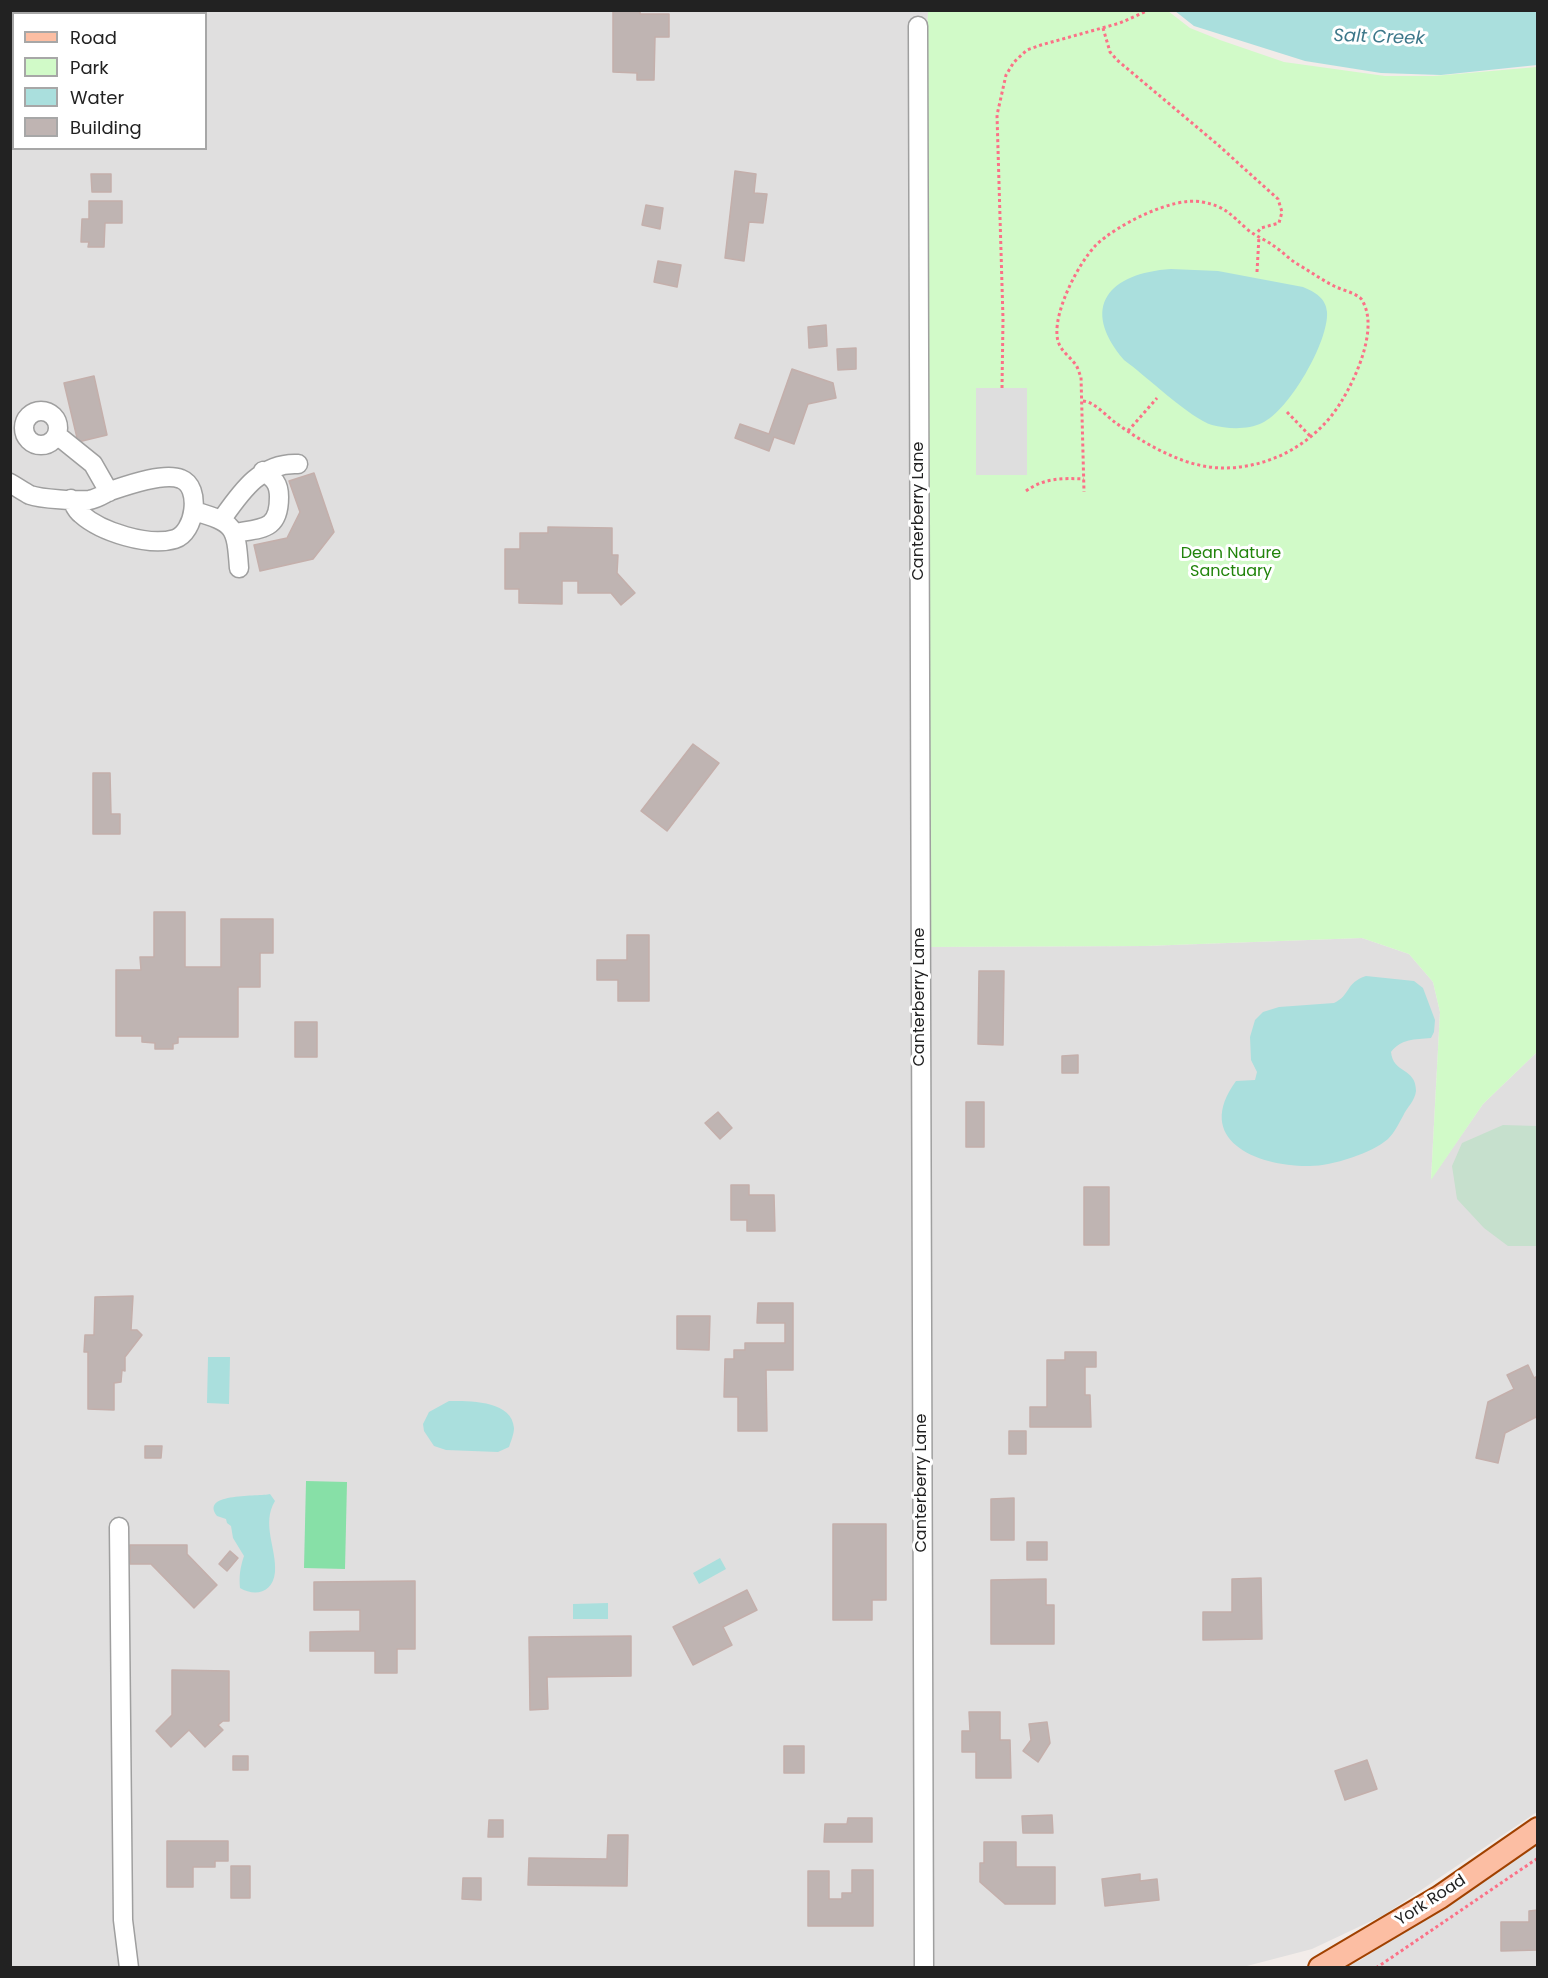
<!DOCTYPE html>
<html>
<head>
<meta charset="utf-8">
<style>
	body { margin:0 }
	#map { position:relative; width:1548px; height:1978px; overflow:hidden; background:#f2ece9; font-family:Poppins,sans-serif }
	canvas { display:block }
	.frame { position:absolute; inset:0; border:12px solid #222; pointer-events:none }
	.legend { position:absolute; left:12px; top:12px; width:195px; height:138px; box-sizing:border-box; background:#fff; border:2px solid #a7a7a7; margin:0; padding:8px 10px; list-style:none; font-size:18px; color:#222 }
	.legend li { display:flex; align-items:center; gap:12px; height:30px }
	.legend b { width:30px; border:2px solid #a7a7a7 }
</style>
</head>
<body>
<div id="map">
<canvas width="1548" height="1978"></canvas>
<div class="frame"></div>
<ul class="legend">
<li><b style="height:8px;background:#fcbea3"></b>Road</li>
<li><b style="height:16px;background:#d1fac8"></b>Park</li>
<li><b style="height:16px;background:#aadfdd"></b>Water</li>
<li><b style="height:16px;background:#bfb4b2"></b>Building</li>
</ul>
</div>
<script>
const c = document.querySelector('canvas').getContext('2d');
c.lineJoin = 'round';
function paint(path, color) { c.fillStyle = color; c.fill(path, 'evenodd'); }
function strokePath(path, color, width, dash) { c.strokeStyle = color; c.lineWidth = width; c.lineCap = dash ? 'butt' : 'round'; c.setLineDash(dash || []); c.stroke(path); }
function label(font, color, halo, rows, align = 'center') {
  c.font = font + ' Poppins,sans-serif'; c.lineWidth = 6; c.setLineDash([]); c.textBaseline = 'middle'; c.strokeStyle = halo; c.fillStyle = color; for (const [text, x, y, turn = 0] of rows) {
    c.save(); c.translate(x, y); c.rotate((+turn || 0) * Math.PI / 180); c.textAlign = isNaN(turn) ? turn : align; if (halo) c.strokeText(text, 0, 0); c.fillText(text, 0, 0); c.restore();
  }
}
const residential = new Path2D(`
	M924 10 928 12 924 91 927 947 1145 946 1362 938 1409 954 1433 982 1440 1012 1431 1179 1483 1104 1537 1052V1812L1384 1915 1312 1949 1243 1967 11 1968V11ZM14 14H206V148H14Z
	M1537 1842V1967L1339 1968 1359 1961Z`);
const wetland = new Path2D(`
	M1503 1125 1537 1126V1246H1508L1484 1228 1457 1199 1452 1166 1462 1143Z`);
const park = new Path2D(`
	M924 11H1168L1190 28 1220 40 1284 62 1385 76H1434L1537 67V1052L1483 1104 1431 1180 1440 1012 1433 982 1409 954 1362 938 1145 946 926 947 924 91 928 12Z`);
const pitch = new Path2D(`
	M306 1481 347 1482 345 1569 304 1568Z`);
const parking = new Path2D(`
	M976 388H1027V475H976Z`);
const water = new Path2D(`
	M1175 11H1537V65L1441 75 1381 73 1305 61 1194 26Z
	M1171 269 1218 271 1303 287C1315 292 1326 298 1327 312 1329 341 1289 411 1262 423 1248 430 1227 429 1212 425 1191 419 1145 375 1124 360 1079 307 1109 273 1171 269Z
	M1366 976 1414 981 1423 988 1435 1020 1434 1032 1431 1038C1414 1040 1402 1038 1391 1052 1393 1074 1416 1067 1416 1091 1415 1101 1407 1107 1403 1116 1399 1123 1395 1132 1388 1139 1372 1153 1332 1166 1310 1166 1259 1167 1192 1141 1236 1081L1255 1080 1257 1072 1251 1060 1250 1037 1255 1020 1263 1012 1279 1007 1334 1003C1351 995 1345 983 1366 976Z
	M208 1357H230L229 1404 207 1403Z
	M449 1401C469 1401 512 1400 514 1428 514 1434 511 1441 509 1447L498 1452 446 1450 434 1446 424 1431 423 1424 429 1412Z
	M270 1494 275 1501C261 1524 277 1549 275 1572 273 1593 255 1597 240 1588 239 1576 240 1568 244 1556L233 1538 231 1526 227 1523 226 1519 217 1516C199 1492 260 1497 270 1494Z
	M720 1558 726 1569 699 1584 693 1573Z
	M608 1603V1619H573V1604Z`);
const building = new Path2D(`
	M94 10H138V14H94Z
	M613 10H640V14H669V37H655L654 80H637V73L613 72Z
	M735 171 756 174 754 193 767 194 763 223 749 222 744 261 725 258Z
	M91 174H111V192H92Z
	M89 201H122V223H105L104 247H88L89 242H81L82 219H89Z
	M646 205 663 208 660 229 642 225Z
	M658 261 681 265 677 287 654 282Z
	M826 325 827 346 809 348 808 327Z
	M856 348V369L838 370 837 349Z
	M792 369 833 383 836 398 808 404 794 444 774 437 769 451 735 438 740 424 769 434Z
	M94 376 107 435 78 442 64 383Z
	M314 473 334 532 313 559 260 571 254 545 287 538 300 512 289 481Z
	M548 527 612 528V555H618L617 573 635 593 621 605 611 593H578V581H562V604L519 603V589H505V549H520V533H548Z
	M693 744 719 763 667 831 641 811Z
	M93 773H110L111 814H120V834H93Z
	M154 912H185V967H221V919H273V953H260V987H238V1037H178V1043L173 1044V1049H155V1043L142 1042V1036H116V970H141L140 957H154Z
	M627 935H649V1001H618V980H597V960H627Z
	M979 971H1004L1003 1045 978 1044Z
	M295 1022H317V1057H295Z
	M1078 1055V1073H1062V1056Z
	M966 1102H984V1147H966Z
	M718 1112 732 1128 720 1139 705 1123Z
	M731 1185H749V1195H774L775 1231H747V1220H731Z
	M1084 1187H1109V1245H1084Z
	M133 1296 131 1330H137L142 1335 125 1357V1371L122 1370 121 1382 114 1383V1410L88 1409V1352H84L85 1335H94L95 1297Z
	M758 1303H793V1370H766L767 1431H738V1397H724L725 1359H734V1350H745V1343H785V1323H757Z
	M677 1316H710L709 1350 677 1349Z
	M1065 1352H1096V1367H1085V1395H1090L1091 1427H1030V1407H1047V1360H1065Z
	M1528 1365 1534 1378 1538 1376V1421L1536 1417 1505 1433 1498 1463 1476 1458 1488 1402 1514 1389 1507 1375Z
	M1009 1431H1026V1454H1009Z
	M145 1446H162L161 1458H145Z
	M1014 1498V1540H991V1499Z
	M833 1524H886V1600H872V1620H833Z
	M1027 1542H1047V1560H1027Z
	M130 1545H187V1554L217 1585 194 1608 151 1564H130Z
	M230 1551 238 1558 227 1571 219 1564Z
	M1261 1578 1262 1639 1203 1640V1612H1232V1579Z
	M1046 1579V1605H1054V1644H991V1580Z
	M415 1581V1649H397V1673H375V1651H310V1632L360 1631V1610H314V1582Z
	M747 1590 757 1610 723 1627 732 1645 693 1665 673 1627Z
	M631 1636V1676L547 1677 548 1709 530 1710 529 1637Z
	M172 1670 229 1671V1721H223L218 1725 223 1730 205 1747 189 1730 171 1747 156 1731 172 1715Z
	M969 1712H1000V1740H1010L1011 1778H976V1752H962V1731H970Z
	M1047 1722 1050 1743 1038 1762 1023 1751 1031 1740 1029 1724Z
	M784 1746H804V1773H784Z
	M233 1756H248V1770H233Z
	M1367 1760 1377 1789 1345 1800 1335 1771Z
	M1052 1815 1053 1833H1023L1022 1816Z
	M848 1818H872V1842H824L825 1824H847Z
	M489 1820H503V1837H488Z
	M608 1835H628L627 1886 528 1885 529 1858 607 1859Z
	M167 1841H228V1861H215V1867H193V1887H167Z
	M984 1842H1016V1867H1055V1904H1005L980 1882V1863H984Z
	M231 1866H250V1898H231Z
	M852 1870H873V1926H808V1871H829V1899H842V1893H852Z
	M1140 1874V1881L1157 1879 1159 1900 1105 1906 1102 1879Z
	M463 1878H481V1900L462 1899Z
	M1538 1910V1950L1501 1951V1922H1529V1911Z`);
const path = new Path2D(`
	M1103 28 1110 52 1117 60 1217 144 1278 199 1282 212 1279 223 1261 228 1256 234
	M1257 272 1259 236
	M1002 388 1003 319 997 115 1006 75 1014 62 1027 50 1041 45 1120 23 1149 10
	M1083 401C1095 402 1106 416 1116 423 1146 445 1186 468 1223 468 1271 468 1316 443 1341 402 1356 378 1377 331 1364 304 1363 301 1361 298 1359 297 1352 292 1342 290 1334 286 1322 280 1311 272 1299 265 1290 260 1283 252 1274 246 1266 240 1255 236 1247 229 1231 215 1225 206 1202 202 1173 196 1117 225 1096 245 1078 264 1055 309 1057 335 1058 350 1068 354 1076 365 1078 368 1079 373 1081 377L1084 492
	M1287 412 1311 437
	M1128 431 1157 398
	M1026 491C1044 478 1062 478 1084 479
	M1376 1968 1538 1858`);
const minor = new Path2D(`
	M918 26 924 1968
	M24 428a17 17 0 1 1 34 0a17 17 0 1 1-34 0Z
	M57 435 93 464 109 492
	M10 483C17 487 24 492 30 495 41 499 78 501 89 500 97 499 104 494 110 491 128 485 164 472 181 479 202 487 195 533 175 539 149 547 101 532 81 514 76 511 74 504 71 499
	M194 511C235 523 236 526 239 568
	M222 519C241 492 261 462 298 464
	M235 533C263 528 279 530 279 497 279 483 274 479 263 471
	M119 1527 123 1920 129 1968`);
const major = new Path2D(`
	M1320 1968 1440 1897 1538 1829`);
const streetNames = [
	["Canterberry Lane",919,511,-90],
	["Canterberry Lane",920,997,-90],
	["Canterberry Lane",922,1483,-90],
	["York Road",1431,1901,-33]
];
const parkNames = [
	["Dean Nature",1231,554],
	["Sanctuary",1231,572]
];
const waterNames = [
	["Salt Creek",1379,38,2]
];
paint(residential, '#e0dfdf');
paint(wetland, '#c6e0cd');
paint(park, '#d1fac8');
paint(pitch, '#87e0a7');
paint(parking, '#dedede');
paint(water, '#aadfdd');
paint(building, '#bfb4b2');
strokePath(building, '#c4afab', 1.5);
strokePath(minor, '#9f9f9f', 21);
strokePath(major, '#a04100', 26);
strokePath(path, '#fb7187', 3, [3, 3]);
strokePath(minor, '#fff', 18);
strokePath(major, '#fcbea3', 22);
label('16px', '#222', '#fff', streetNames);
label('16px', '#21840b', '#fff', parkNames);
label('italic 18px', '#3d788a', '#fff', waterNames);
</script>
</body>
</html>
